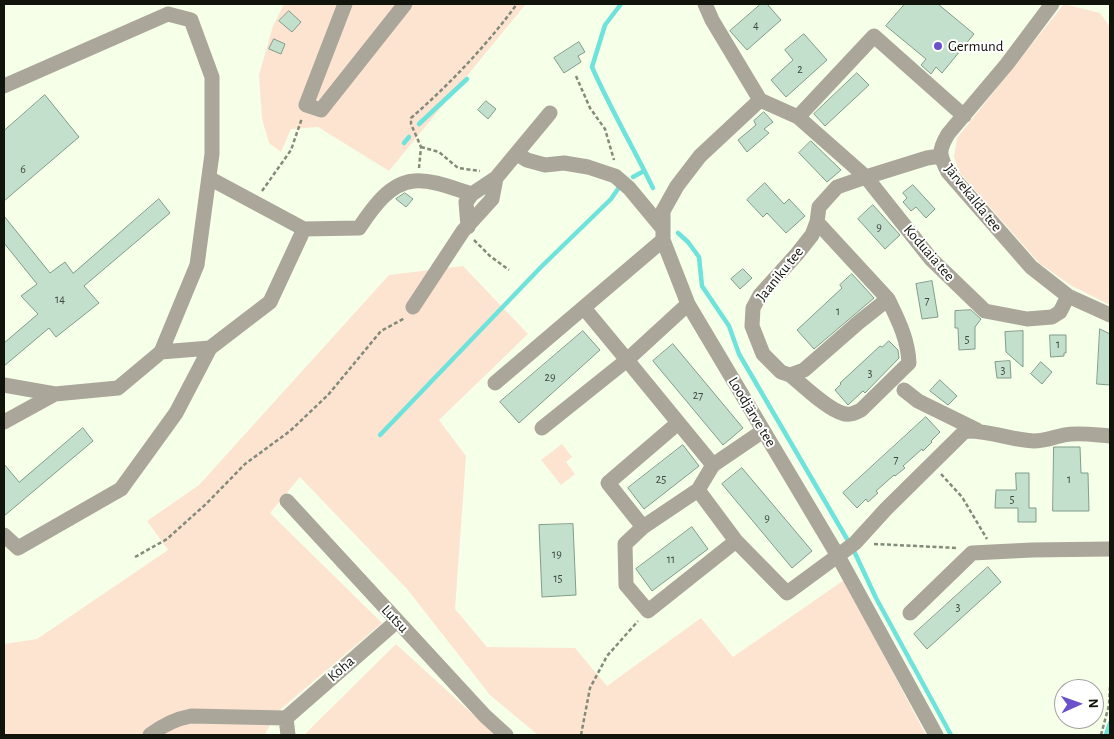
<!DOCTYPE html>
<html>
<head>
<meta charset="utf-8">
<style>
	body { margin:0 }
	#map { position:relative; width:1114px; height:739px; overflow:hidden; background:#f6ffe8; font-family:"Alegreya Sans",sans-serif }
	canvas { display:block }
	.frame { position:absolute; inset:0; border:5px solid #11140b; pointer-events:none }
	.north { position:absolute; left:1054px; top:679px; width:50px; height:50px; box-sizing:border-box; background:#fff; border:1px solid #a0a19d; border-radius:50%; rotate:88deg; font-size:14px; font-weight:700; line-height:20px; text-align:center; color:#11140b }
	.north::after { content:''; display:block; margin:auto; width:18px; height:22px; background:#6b51ca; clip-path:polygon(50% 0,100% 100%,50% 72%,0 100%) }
</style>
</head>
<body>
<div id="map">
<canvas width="1114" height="739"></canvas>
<div class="frame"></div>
<div class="north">N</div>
</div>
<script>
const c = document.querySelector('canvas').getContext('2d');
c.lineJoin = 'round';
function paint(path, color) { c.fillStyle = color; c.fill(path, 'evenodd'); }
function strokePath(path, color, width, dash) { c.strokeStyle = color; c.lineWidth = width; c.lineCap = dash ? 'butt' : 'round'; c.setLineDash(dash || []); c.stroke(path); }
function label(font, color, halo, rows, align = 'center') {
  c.font = font + ' "Alegreya Sans",sans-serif'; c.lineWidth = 4; c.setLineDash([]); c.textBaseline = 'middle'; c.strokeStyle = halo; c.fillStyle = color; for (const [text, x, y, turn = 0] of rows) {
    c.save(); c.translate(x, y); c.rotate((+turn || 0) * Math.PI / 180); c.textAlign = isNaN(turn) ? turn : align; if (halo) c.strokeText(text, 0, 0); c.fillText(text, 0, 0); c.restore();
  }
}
const green = new Path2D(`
	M284 4H524L525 5 389 171 318 127 291 129 281 152 269 143 262 119 259 75 273 26Z
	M1064 4 1100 13 1110 27V305L1072 286 1039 263 960 173 954 157 957 138Z
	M463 266 528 334 439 420 466 456 455 609 487 647 575 648 607 686 701 618 733 657 844 580 926 735H538L490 695 407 589 300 477 270 513 382 623 275 714 265 735H4V644L37 639 168 550 147 521 199 485 389 275Z
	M562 444 572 457 566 462 575 474 561 485 541 460Z
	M396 644 490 730 497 735H304Z`);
const stream = new Path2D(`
	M621 4 605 25 592 67C610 108 633 147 653 188
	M419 124 467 79
	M404 143 409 137
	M633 177 644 171
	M678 233 688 242 699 257 702 286 729 326 739 354 854 551 876 598 951 735
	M380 435 541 267 611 199 620 186
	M1106 735 1110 723`);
const building = new Path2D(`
	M761 4H767L781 20 747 50 730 31Z
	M905 4H938L974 34 942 73 936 67 931 74 921 65 926 59 886 26Z
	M289 11 301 22 292 32 279 21Z
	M804 34 827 60 786 97 771 80 793 60 785 50Z
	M274 39 285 44 281 54 269 49Z
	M579 42 585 52 578 56 581 62 564 73 554 58Z
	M857 73 869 85 825 126 814 114Z
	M45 95 79 137 4 201V131Z
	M486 101 496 109 488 119 478 110Z
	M764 112 773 122 764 129 769 133 747 152 738 140 756 125 754 121Z
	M811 141 841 170 827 182 799 153Z
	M765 183 784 204 789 199 805 216 786 233 767 213 763 217 747 200Z
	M913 185 935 209 926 218 916 207 911 211 903 202 907 198 903 193Z
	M405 193 413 199 406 207 396 199Z
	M159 199 170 213 84 286 99 303 56 337 49 328 4 366V343L38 314 21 296 37 284 4 243V216L50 273 65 262 73 273Z
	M873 205 900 235 885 249 858 219Z
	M743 269 752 278 740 289 731 279Z
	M852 274 874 298 814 349 797 330 842 288 840 285Z
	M932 281 938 317 922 319 916 284Z
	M971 310 981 319 975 327V349L959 350 958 328H955V311Z
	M1100 329 1110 334V385L1097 384Z
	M583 331 600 350 519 423 500 402Z
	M1023 331V367L1006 352 1005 332Z
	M1050 335H1066V353H1064V356L1051 357Z
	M889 341 898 350 899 358 865 393 863 391 848 405 835 390 841 384 840 383 880 346 882 347Z
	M673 344 743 428 723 445 653 361Z
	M1010 361 1011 378H997L995 362Z
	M1041 362 1052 372 1042 384 1031 374Z
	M940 380 957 396 948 405 930 391Z
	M926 417 940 432 931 441 932 442 923 451 922 449 903 466 905 468 895 476 894 475 876 491 878 493 868 502 866 499 857 508 843 493Z
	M83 428 93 441 4 516V464L19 482Z
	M683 445 699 466 644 509 628 488Z
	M1054 447H1080L1081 473H1088L1089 511H1053Z
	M742 468 812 551 792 568 722 484Z
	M1016 473H1029V508H1036V522H1018V508H995L996 490H1016Z
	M573 524 576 595 542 597 539 525Z
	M692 527 708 549 652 591 636 569Z
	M988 567 1001 582 927 649 914 634Z`);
const path = new Path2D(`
	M576 76 590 108 605 129 614 160
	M421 147 439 152 458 168 480 171
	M419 168 421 147 411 124V118C450 84 486 46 517 4
	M262 191 291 150 302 118
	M474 240 490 256 509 270
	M941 474 962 497 987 539
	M874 544 958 548
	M135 557 167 539 206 504 245 464 290 431 328 395 381 331 405 318
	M581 735 590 688 607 656 638 621
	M1101 735 1109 705 1110 687`);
const minor = new Path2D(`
	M345 4 306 105 321 110 405 4
	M705 4 712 20 760 100
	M1052 4 1007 64 948 134C938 151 939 155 948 172L1031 267 1068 296 1110 315
	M4 86 168 14 191 20 212 77V154L197 265 161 352 118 388 55 394 4 385
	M760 100 700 156 677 186 663 211V240L688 304 838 556 936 735
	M760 100 798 117 866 177
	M798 117 874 36 964 116
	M517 154 527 160 545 165 564 163 588 167 615 176 629 188 663 229
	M940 156 927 158 866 177 931 259 985 311 1027 319 1052 317 1060 312 1068 296
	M209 178 304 229
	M817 222 888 299 859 322 804 370 790 375 781 372 763 354 752 326 753 308 760 295 797 254 812 235 817 222 819 207 837 187 866 177
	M468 227 466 202 472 194 496 178
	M688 304 627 360 713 465 698 490 736 541 787 593 855 543 886 509 965 431C989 430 1011 440 1034 441 1044 441 1054 437 1064 435 1079 432 1095 435 1110 436
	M413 307 463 231 492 199 496 178 550 113
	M161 352 210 348 270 302 304 229 359 228C372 209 389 183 414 181 432 179 455 189 472 194
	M790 375C803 385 827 409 842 413 849 416 855 413 861 410L909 363C908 339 898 320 888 299
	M495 383 663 240
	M904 390 918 401 977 430
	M4 422 55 394
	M678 423 608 483 643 527 625 544 626 585 648 611 736 541
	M542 428 627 360 584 308
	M713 465 763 431
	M287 501 485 716 506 735
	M643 527 698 490
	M4 535 18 548 121 489 176 413 210 348
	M910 613 972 553 1032 550 1110 549
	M286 718 288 735
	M150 735C163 725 175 719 191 716L286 718 397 621`);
const markers = [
	[938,46,5,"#6b51ca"]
];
const numberNames = [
	["4",756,25],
	["2",800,69],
	["6",23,169],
	["9",879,227],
	["14",60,299],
	["7",927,300],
	["1",838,311],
	["5",967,339],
	["1",1058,344],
	["3",1003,370],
	["3",870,373],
	["29",550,377],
	["27",698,395],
	["7",896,459],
	["25",661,479],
	["1",1069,479],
	["5",1012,499],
	["9",767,518],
	["19",557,554],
	["11",671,559],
	["15",558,578],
	["3",958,607]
];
const poiNames = [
	["Germund",948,46]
];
const streetNames = [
	["Järvekalda tee",973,198,51],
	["Koduaia tee",929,253,49],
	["Jaaniku tee",780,274,-51],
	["Loodjärve tee",752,412,59],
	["Lutsu",395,619,47],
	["Koha",341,669,-41]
];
paint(green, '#fde4d1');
strokePath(stream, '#6ee3dc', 4.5);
paint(building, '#c3e0cd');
strokePath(building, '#819c8b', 1);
strokePath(path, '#848a7a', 2.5, [4, 2.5]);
strokePath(minor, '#aaa69a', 15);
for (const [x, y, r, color] of markers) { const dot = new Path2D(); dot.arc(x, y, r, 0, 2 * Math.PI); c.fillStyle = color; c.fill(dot); strokePath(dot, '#fff', 2); }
label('12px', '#3e473c', null, numberNames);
label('15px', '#11140b', '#fff', poiNames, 'left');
label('15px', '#11140b', '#fff', streetNames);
</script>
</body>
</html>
